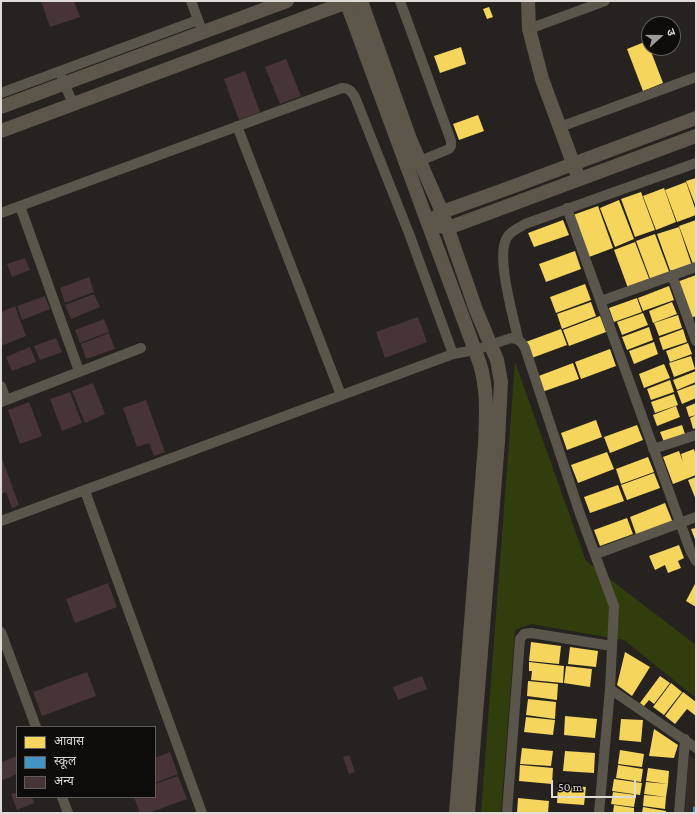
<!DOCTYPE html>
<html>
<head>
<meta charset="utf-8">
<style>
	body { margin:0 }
	#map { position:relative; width:697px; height:814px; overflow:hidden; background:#252220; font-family:"Crimson Pro","Noto Sans Devanagari",serif }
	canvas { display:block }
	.frame { position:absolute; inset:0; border:2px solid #dddad8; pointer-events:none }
	.legend { position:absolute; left:16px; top:726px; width:140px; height:72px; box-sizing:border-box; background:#0d0c0b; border:1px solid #605e5d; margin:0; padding:5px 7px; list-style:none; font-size:12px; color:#dddad8 }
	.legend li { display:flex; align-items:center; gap:8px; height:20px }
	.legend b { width:20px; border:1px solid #605e5d }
	.north { position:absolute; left:641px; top:16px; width:40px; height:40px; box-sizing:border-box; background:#0d0c0b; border:1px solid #605e5d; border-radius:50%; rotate:69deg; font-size:11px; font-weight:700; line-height:16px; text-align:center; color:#dddad8 }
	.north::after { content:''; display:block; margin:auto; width:14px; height:18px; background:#9d9a98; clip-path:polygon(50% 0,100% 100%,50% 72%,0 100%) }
	.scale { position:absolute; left:551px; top:780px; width:85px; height:18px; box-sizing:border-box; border:2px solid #dddad8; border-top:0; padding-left:5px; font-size:12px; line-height:14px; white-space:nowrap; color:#dddad8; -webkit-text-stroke:3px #0d0c0b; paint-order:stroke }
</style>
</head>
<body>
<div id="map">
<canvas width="697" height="814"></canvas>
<div class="frame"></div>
<ul class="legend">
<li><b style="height:11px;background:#f6d55c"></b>आवास</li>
<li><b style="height:11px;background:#4393c3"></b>स्कूल</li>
<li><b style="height:11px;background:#473536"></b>अन्य</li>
</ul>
<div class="north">उ</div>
<div class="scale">50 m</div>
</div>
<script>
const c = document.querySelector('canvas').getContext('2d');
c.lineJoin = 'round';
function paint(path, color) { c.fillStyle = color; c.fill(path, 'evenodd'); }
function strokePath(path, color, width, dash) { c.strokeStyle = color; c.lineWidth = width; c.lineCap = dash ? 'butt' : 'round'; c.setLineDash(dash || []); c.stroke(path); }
const built = new Path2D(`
	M689 755 696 760V813H685Z`);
const green = new Path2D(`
	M515 362 586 561 696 645V698L624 640 531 624 515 630 501 813H481Z`);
const homes = new Path2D(`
	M489 7 493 17 487 19 483 9Z
	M647 41 663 83 643 91 627 49Z
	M461 47 466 64 440 73 434 56Z
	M478 115 484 131 459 140 453 124Z
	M696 178V207L686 181Z
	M686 182 696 211V215L677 222 665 190Z
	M664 188 676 222 656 230 643 196Z
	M641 192 655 230 635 237 621 199Z
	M619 200 634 239 615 247 600 208Z
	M598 206 613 248 589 257 573 215Z
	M563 220 569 235 534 247 528 233Z
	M696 220V266L694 267 679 226Z
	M679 227 692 266 671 273 657 234Z
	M655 234 670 274 651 281 636 241Z
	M635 242 650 281 628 288 614 250Z
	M575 251 581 269 546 282 539 264Z
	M696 275V316L691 318 677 282Z
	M585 284 591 300 556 313 550 297Z
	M669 286 674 300 643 311 638 298Z
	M637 298 642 312 614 322 609 308Z
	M591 302 596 316 562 329 557 314Z
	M672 302 677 314 653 323 649 311Z
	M643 313 648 325 622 335 617 322Z
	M678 315 682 328 659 336 654 323Z
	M600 316 606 332 569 346 563 330Z
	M649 327 653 340 627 350 622 337Z
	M561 329 567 345 529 359 523 343Z
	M683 329 687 342 663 350 659 338Z
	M654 342 658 354 634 364 629 351Z
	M688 343 692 354 670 362 666 351Z
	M610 349 616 366 581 379 575 362Z
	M691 356 695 369 674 377 669 363Z
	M573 363 579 379 542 392 536 377Z
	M664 364 670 378 644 388 639 374Z
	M696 371V382L677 390 673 380Z
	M670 380 674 392 651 400 647 389Z
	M696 384V398L682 404 677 391Z
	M674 394 678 405 655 413 651 402Z
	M696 403V415L689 417 686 407Z
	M676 406 680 417 657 426 653 415Z
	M696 415V428L693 429 690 418Z
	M596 420 602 437 567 450 561 433Z
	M637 425 643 440 610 453 604 437Z
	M682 425 685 434 664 442 660 432Z
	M694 449 696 456V475L673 484 663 457 679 451 683 462 681 454Z
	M607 452 614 469 578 483 571 465Z
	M648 457 654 472 621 484 616 469Z
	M654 473 660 488 627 500 621 485Z
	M696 477V500L688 480Z
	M618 485 624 501 590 513 584 497Z
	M665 503 673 523 637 537 630 517Z
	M627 518 633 534 600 546 594 530Z
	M696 528V542L691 529Z
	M679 545 684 558 678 561 681 568 668 573 665 565 655 570 649 556Z
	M696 582V607L686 601Z
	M531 642 561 646 559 664 529 661Z
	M570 647 598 651 596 667 568 664Z
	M625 652 650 667 632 696 617 685Z
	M529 662 564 666 563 683 531 680 532 671H529Z
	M566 666 592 669 590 687 564 683Z
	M660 676 670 683 654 704 649 700 644 706 640 703Z
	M528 681 558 684 557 700 527 696Z
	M671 683 682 692 664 715 653 707Z
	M683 692 696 702V716L687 709 675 724 665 716Z
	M528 699 556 702 555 719 526 715Z
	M565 716 597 719 595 738 564 735Z
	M526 717 555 720 553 735 524 732Z
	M621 719 643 720 641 742 619 740Z
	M654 729 678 745 674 758 649 756Z
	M522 748 553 751 551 766 520 764Z
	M620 750 644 754 642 767 618 764Z
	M565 751 595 753 594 773 563 771Z
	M520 765 553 768 552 784 519 781Z
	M618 765 643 769 641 782 616 778Z
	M648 768 669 771 668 784 646 781Z
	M614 779 642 783 640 795 612 791Z
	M646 782 668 784 666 797 644 794Z
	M558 785 586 787 584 805 557 803Z
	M613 792 636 795 634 807 611 804Z
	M644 795 666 797 665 809 643 806Z
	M518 798 549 801 548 813H517Z
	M614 805 634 808V813H613Z
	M643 807 666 811V813H642Z`);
const schools = new Path2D(`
	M696 806V813H693V807Z`);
const building = new Path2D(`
	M41 1H74L80 17 50 27Z
	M286 59 301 96 280 104 265 67Z
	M245 71 260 112 239 120 224 79Z
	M25 258 30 270 12 277 7 264Z
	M89 277 94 292 65 303 60 288Z
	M94 294 100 307 71 319 65 305Z
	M45 296 50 309 22 320 17 306Z
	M15 306 26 336 1 346V312Z
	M418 317 427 342 385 358 376 332Z
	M104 319 109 332 80 343 75 330Z
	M109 333 115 349 86 359 81 344Z
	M56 338 62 352 40 360 34 346Z
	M30 347 36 362 12 371 6 357Z
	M93 383 105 414 85 423 72 391Z
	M70 392 82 423 62 431 50 399Z
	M146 400 165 452 154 456 149 443 137 447 123 408Z
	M29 402 42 436 20 444 8 410Z
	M1 456 19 505 12 508 6 492 1 494Z
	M108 583 117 607 75 623 66 599Z
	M87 672 96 696 42 716 33 692Z
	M422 676 427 689 398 700 393 687Z
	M170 752 178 774 155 783V758Z
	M349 755 355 772 349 774 343 757Z
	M17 756V774L1 781V762Z
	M178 776 187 799 149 813H140L134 797H155V784Z
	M17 792V797H32L34 803 17 810 11 794Z`);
const street = new Path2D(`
	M191 1 200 25
	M400 1 451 141V146L449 149 420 161
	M529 29 605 1
	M62 78 73 104
	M1 93 198 20
	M237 126 341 395
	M560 127 696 77
	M20 206 79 371
	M567 208 690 550 696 561
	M1 213 342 88C349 88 351 91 355 97L410 236 453 354
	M672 275 696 341
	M601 301 696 267
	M518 338C513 316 498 263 505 242 508 232 517 229 525 224L696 163
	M1 386 6 400
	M1 402 141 348
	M653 449 696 435
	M85 491 202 813
	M1 521 453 354 475 350 511 338C519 339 521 341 525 348L580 514 614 606 610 689 599 813
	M596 554 696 517
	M1 632 36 727
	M610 689 696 748
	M62 797 68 813
	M507 813 520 639 524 634 531 633 612 646
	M679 813 685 739`);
const secondary = new Path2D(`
	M346 1 480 364C488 392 486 415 485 444L456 813
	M361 1 410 139 442 212 476 310 497 360 501 382 498 442 468 813
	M528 1 529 29 542 79 576 171
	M1 107 287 1
	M1 131 350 1
	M435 218 442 212 509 188 696 118
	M440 226 448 228 696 136`);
paint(built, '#332c27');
paint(green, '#313d0d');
paint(homes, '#f6d55c');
paint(schools, '#4393c3');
paint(building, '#473536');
strokePath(street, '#5b564c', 10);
strokePath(secondary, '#5c574a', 14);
</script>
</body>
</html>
